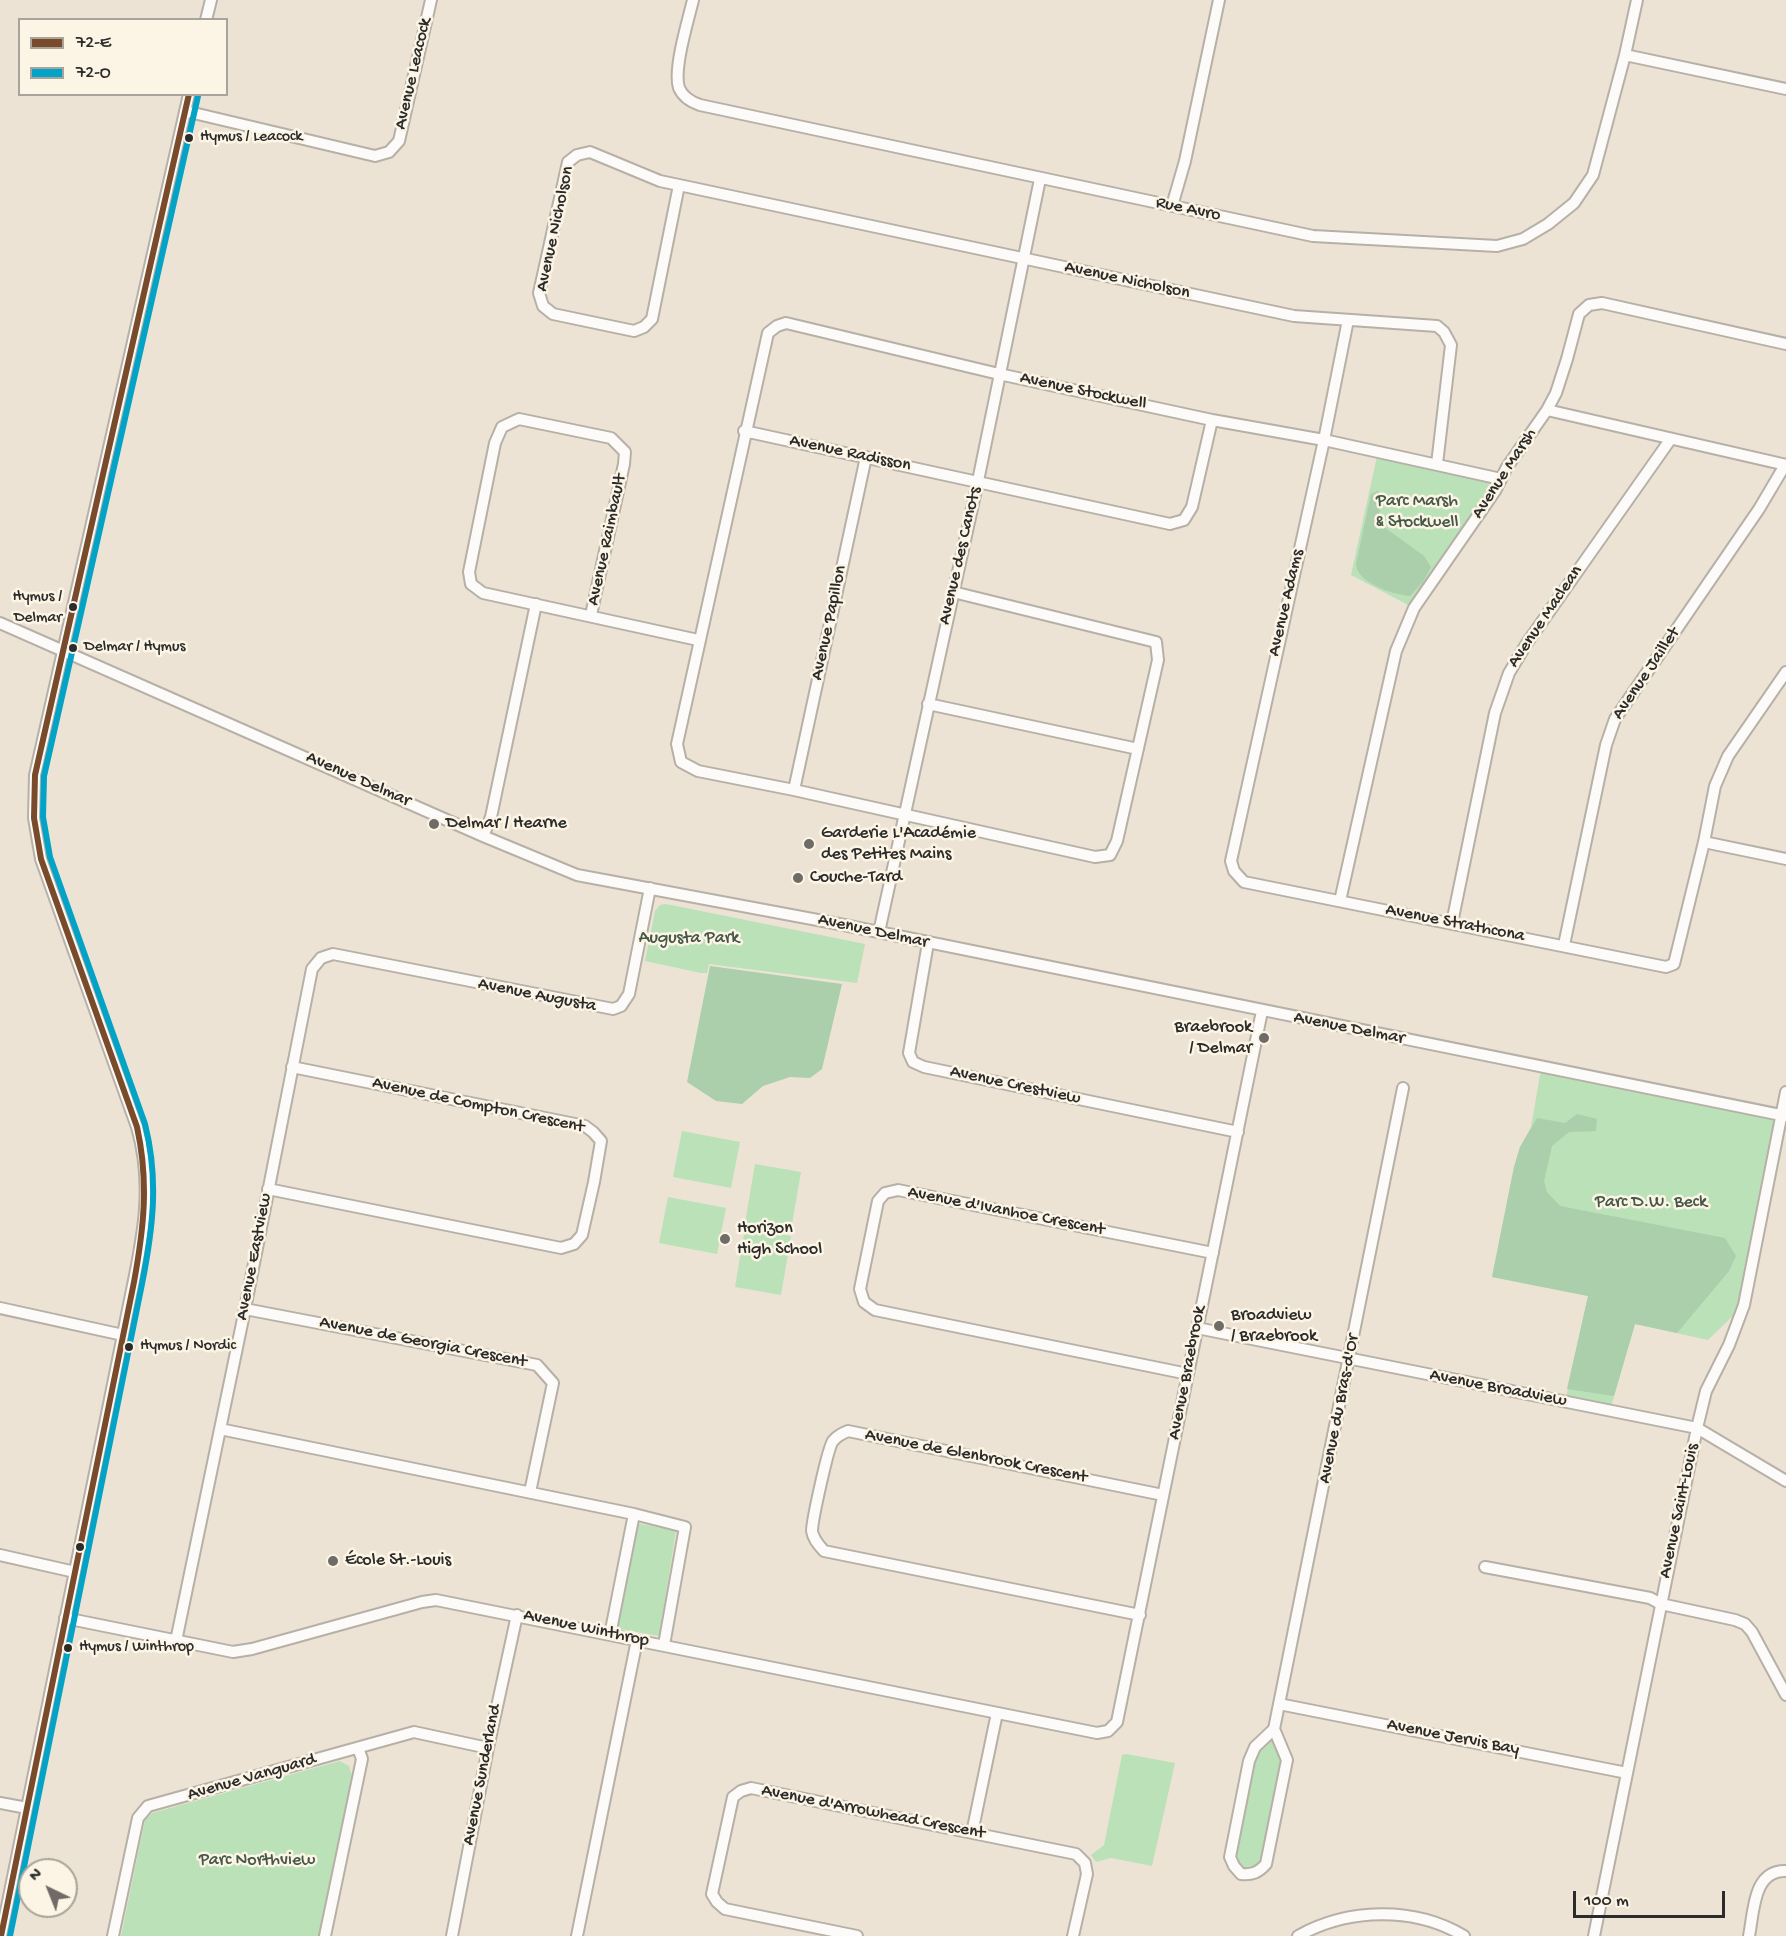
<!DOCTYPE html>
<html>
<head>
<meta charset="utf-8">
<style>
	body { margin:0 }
	#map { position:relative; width:1786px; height:1936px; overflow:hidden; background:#ece3d5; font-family:"Gochi Hand",sans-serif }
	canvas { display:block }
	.legend { position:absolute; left:18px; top:18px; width:210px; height:78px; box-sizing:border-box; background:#fcf5e5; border:2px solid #a8a49b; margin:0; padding:8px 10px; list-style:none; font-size:18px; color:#2b2b2b }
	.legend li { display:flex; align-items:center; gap:12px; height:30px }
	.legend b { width:30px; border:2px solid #a8a49b }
	.north { position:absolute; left:18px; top:1858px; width:60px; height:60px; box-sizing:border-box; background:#fcf5e5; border:2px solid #a8a49b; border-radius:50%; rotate:317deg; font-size:16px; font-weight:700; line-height:24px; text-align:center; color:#2b2b2b }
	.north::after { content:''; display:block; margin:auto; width:21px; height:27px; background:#6f6b66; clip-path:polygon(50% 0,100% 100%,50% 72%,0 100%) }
	.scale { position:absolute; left:1573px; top:1891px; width:152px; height:27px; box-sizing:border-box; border:3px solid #2b2b2b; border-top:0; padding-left:8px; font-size:18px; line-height:21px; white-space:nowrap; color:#2b2b2b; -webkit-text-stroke:4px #fcf5e5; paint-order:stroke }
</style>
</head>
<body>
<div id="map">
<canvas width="1786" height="1936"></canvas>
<ul class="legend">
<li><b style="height:8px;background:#7a4b2a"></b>72-E</li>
<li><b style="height:8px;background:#02a3c6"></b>72-O</li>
</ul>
<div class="north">N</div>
<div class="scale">100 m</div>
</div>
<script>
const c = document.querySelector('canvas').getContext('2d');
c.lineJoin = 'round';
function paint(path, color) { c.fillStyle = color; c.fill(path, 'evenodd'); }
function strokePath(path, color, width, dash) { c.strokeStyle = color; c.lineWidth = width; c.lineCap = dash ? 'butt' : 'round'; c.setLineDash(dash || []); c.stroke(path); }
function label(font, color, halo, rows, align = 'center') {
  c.font = font + ' "Gochi Hand",sans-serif'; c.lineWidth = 5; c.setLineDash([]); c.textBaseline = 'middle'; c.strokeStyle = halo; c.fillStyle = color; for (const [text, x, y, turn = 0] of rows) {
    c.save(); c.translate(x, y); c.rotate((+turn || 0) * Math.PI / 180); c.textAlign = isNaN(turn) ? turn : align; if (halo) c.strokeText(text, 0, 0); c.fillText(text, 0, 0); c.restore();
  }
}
const green = new Path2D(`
	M1378 452 1501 479 1414 608 1351 575Z
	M666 904 865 944 857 983 709 964 707 973H701L645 961 655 911 660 905Z
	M1541 1069 1781 1115 1744 1305 1708 1340 1635 1324 1610 1410 1565 1402 1588 1296 1492 1277 1514 1167 1520 1147 1531 1127Z
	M682 1131 740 1142 731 1188 673 1177Z
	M755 1164 801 1172 791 1230 745 1223Z
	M668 1197 726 1208 717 1254 659 1243Z
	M745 1228 791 1236 781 1295 735 1287Z
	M636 1523 676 1531 659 1636 614 1628Z
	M1274 1729 1284 1750 1266 1864 1252 1875 1234 1866 1249 1761Z
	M1126 1754 1175 1763 1152 1866 1111 1858 1096 1862 1091 1855 1104 1845 1122 1755Z
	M340 1761 349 1766 352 1776 320 1936H121L145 1820 152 1813Z`);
const forest = new Path2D(`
	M1378 491 1382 496 1379 516 1384 527 1424 556 1431 567 1423 582 1410 596C1394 595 1357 583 1356 564L1371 494Z
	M710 966 842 984 822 1069 810 1078 790 1077 763 1086 742 1104 716 1101 687 1082Z
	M1577 1114 1597 1119 1596 1131 1569 1132 1552 1146 1544 1181 1547 1192 1560 1206 1725 1238 1736 1256 1729 1271 1677 1333 1635 1324 1614 1396 1567 1389 1588 1296 1492 1277 1514 1167 1520 1147 1537 1118 1565 1123Z`);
const minor = new Path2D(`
	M693 0C688 21 673 69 679 88 683 97 691 102 700 105L1313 236 1497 246 1523 239 1548 224 1574 203 1593 175 1625 55 1637 0
	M206 20 211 0
	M1625 55 1786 89
	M185 111 375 156 389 152 399 141 431 0
	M679 185 652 319 644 327 634 331 553 314 543 306 539 293 568 162 577 155 590 152 660 181 679 185 1294 316 1437 326 1444 332 1451 345 1437 464
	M1172 206 1185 161 1219 0
	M1348 320 1324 440 1231 861 1234 871 1244 882 1666 967 1674 964 1704 842 1715 786 1728 756 1786 672
	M1547 410 1786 465
	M744 431 1170 524 1184 520 1192 507 1212 420
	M953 592 1156 642 1158 660 1117 841 1110 855 1095 857 794 790 698 771 681 762 677 744 768 333 777 326 786 323 999 374 1212 420 1324 440 1501 479
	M591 615 624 464 625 452 611 438 519 419 502 427 495 443 469 572 471 584 483 593 698 640
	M0 623 483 836 577 875 839 924 1786 1116
	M928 704 1138 749
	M794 790 866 457
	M483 836 491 817 536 604
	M1704 842 1786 859
	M1340 901 1396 651 1414 608 1495 491 1507 467 1547 410 1556 393 1567 359 1579 314 1589 305 1602 303 1786 344
	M1452 923 1495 713 1509 673 1527 643 1670 440
	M879 932 978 481 1040 179
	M928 943 909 1053 913 1062 924 1067 1238 1132
	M1564 945 1606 745 1615 719 1759 509 1785 465
	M268 1189 561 1248 574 1244 582 1235 594 1182 601 1141 593 1132 585 1126 292 1067
	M0 1308 123 1335
	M245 1309 537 1365 553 1383 530 1492
	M1197 1328 1697 1428 1786 1481
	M1188 1374 875 1310 864 1302 860 1289 878 1201 885 1193 898 1190 1213 1253
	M220 1429 634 1514 685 1527 664 1645
	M0 1555 75 1572
	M1485 1567 1650 1598 1661 1604 1735 1620 1745 1624 1752 1632 1786 1695
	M1140 1615 824 1551C819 1545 813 1539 812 1531 812 1521 828 1447 833 1441 837 1436 843 1433 848 1431L1163 1495
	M65 1618 233 1652 252 1649 422 1602 436 1600 1097 1733 1108 1731 1117 1722 1262 1011
	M610 1635 634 1514
	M176 1641 245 1309 312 969 321 958 333 954 613 1009 621 1006 629 994 650 888
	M1279 1704 1627 1773
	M1274 1729 1403 1088
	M1274 1729 1287 1760 1266 1864C1258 1873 1252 1875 1241 1874L1234 1866 1230 1857 1249 1761 1255 1747Z
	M0 1803 27 1808
	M972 1833 997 1713
	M1 1936 123 1335C136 1263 158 1199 137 1127L41 859 34 818 35 775 189 94
	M113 1936 138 1818 148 1806 414 1732 488 1748
	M325 1936 362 1759 358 1748
	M452 1936 488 1748 517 1615
	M577 1936 637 1640
	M857 1936 725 1909 717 1902 712 1894 733 1797 741 1791 751 1788 1076 1854 1085 1863 1087 1874 1073 1936
	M1298 1936C1348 1908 1414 1906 1464 1936
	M1594 1936 1697 1428 1706 1391 1729 1345 1744 1305 1786 1092
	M1749 1936C1754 1911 1753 1870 1786 1871`);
const bus1 = new Path2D(`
	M1 1936 134 1282C144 1227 149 1182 137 1127L41 859 34 818 35 775 189 94`);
const bus2 = new Path2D(`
	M10 1936 142 1284C153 1228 159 1180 145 1124L50 857 43 817 44 776 198 96`);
const markers = [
	[189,138,5,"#2b2b2b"],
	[73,607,5,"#2b2b2b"],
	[73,648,5,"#2b2b2b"],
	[434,824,6,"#6f6b66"],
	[809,844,6,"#6f6b66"],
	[798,878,6,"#6f6b66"],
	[1264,1038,6,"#6f6b66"],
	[725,1239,6,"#6f6b66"],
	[1219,1326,6,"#6f6b66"],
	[129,1347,5,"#2b2b2b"],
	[80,1547,5,"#2b2b2b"],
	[333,1561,6,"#6f6b66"],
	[68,1648,5,"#2b2b2b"]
];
const busNames = [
	["Hymus / Leacock",200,138],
	["Hymus /",62,598,"right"],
	["Delmar",62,619,"right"],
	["Delmar / Hymus",84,648],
	["Hymus / Nordic",140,1347],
	["Hymus / Winthrop",79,1648]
];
const streetNames = [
	["Avenue Leacock",414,74,-77],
	["Rue Avro",1188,210,12],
	["Avenue Nicholson",556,229,-78],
	["Avenue Nicholson",1127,281,12],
	["Avenue Stockwell",1083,392,12],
	["Avenue Radisson",850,454,12],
	["Avenue Marsh",1505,474,-57],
	["Avenue Raimbault",608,540,-78],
	["Avenue des Canots",961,556,-77],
	["Avenue Adams",1287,603,-77],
	["Avenue Maclean",1546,617,-56],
	["Avenue Papillon",830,623,-78],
	["Avenue Jaillet",1647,674,-56],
	["Avenue Delmar",358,780,24],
	["Avenue Strathcona",1455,924,11],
	["Avenue Delmar",873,932,12],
	["Avenue Augusta",537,996,11],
	["Avenue Delmar",1349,1029,11],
	["Avenue Crestview",1015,1086,12],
	["Avenue de Compton Crescent",478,1106,12],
	["Avenue d'Ivanhoe Crescent",1006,1212,11],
	["Avenue Eastview",255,1257,-79],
	["Avenue de Georgia Crescent",423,1343,11],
	["Avenue Braebrook",1188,1373,-79],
	["Avenue Broadview",1498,1389,11],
	["Avenue du Bras-d'Or",1340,1409,-79],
	["Avenue de Glenbrook Crescent",976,1457,11],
	["Avenue Saint-Louis",1680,1511,-78],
	["Avenue Winthrop",586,1629,12],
	["Avenue Jervis Bay",1453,1738,11],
	["Avenue Sunderland",483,1775,-79],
	["Avenue Vanguard",252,1778,-16],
	["Avenue d'Arrowhead Crescent",873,1813,11]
];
const parkNames = [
	["Parc Marsh",1417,502],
	["& Stockwell",1417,523],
	["Augusta Park",689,939],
	["Parc D.W. Beck",1651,1203],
	["Parc Northview",257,1861]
];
const poiNames = [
	["Delmar / Hearne",446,824],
	["Garderie L'Académie",821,834],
	["des Petites Mains",821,855],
	["Couche-Tard",810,878],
	["Braebrook",1252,1028,"right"],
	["/ Delmar",1252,1049,"right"],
	["Horizon",737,1229],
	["High School",737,1250],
	["Broadview",1231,1316],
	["/ Braebrook",1231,1337],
	["École St.-Louis",345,1561]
];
paint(green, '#bae1b7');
paint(forest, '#aacfaa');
strokePath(minor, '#b6b0a7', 14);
strokePath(minor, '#fcfbf9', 10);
strokePath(bus1, '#7a4b2a', 6);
strokePath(bus2, '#02a3c6', 6);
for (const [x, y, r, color] of markers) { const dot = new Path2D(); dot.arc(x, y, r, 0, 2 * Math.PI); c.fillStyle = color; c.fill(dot); strokePath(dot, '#fcf5e5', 2); }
label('16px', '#2b2b2b', '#fcf5e5', busNames, 'left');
label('18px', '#2b2b2b', '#fcf5e5', streetNames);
label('18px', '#445848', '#fcf5e5', parkNames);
label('18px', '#2b2b2b', '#fcf5e5', poiNames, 'left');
</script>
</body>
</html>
